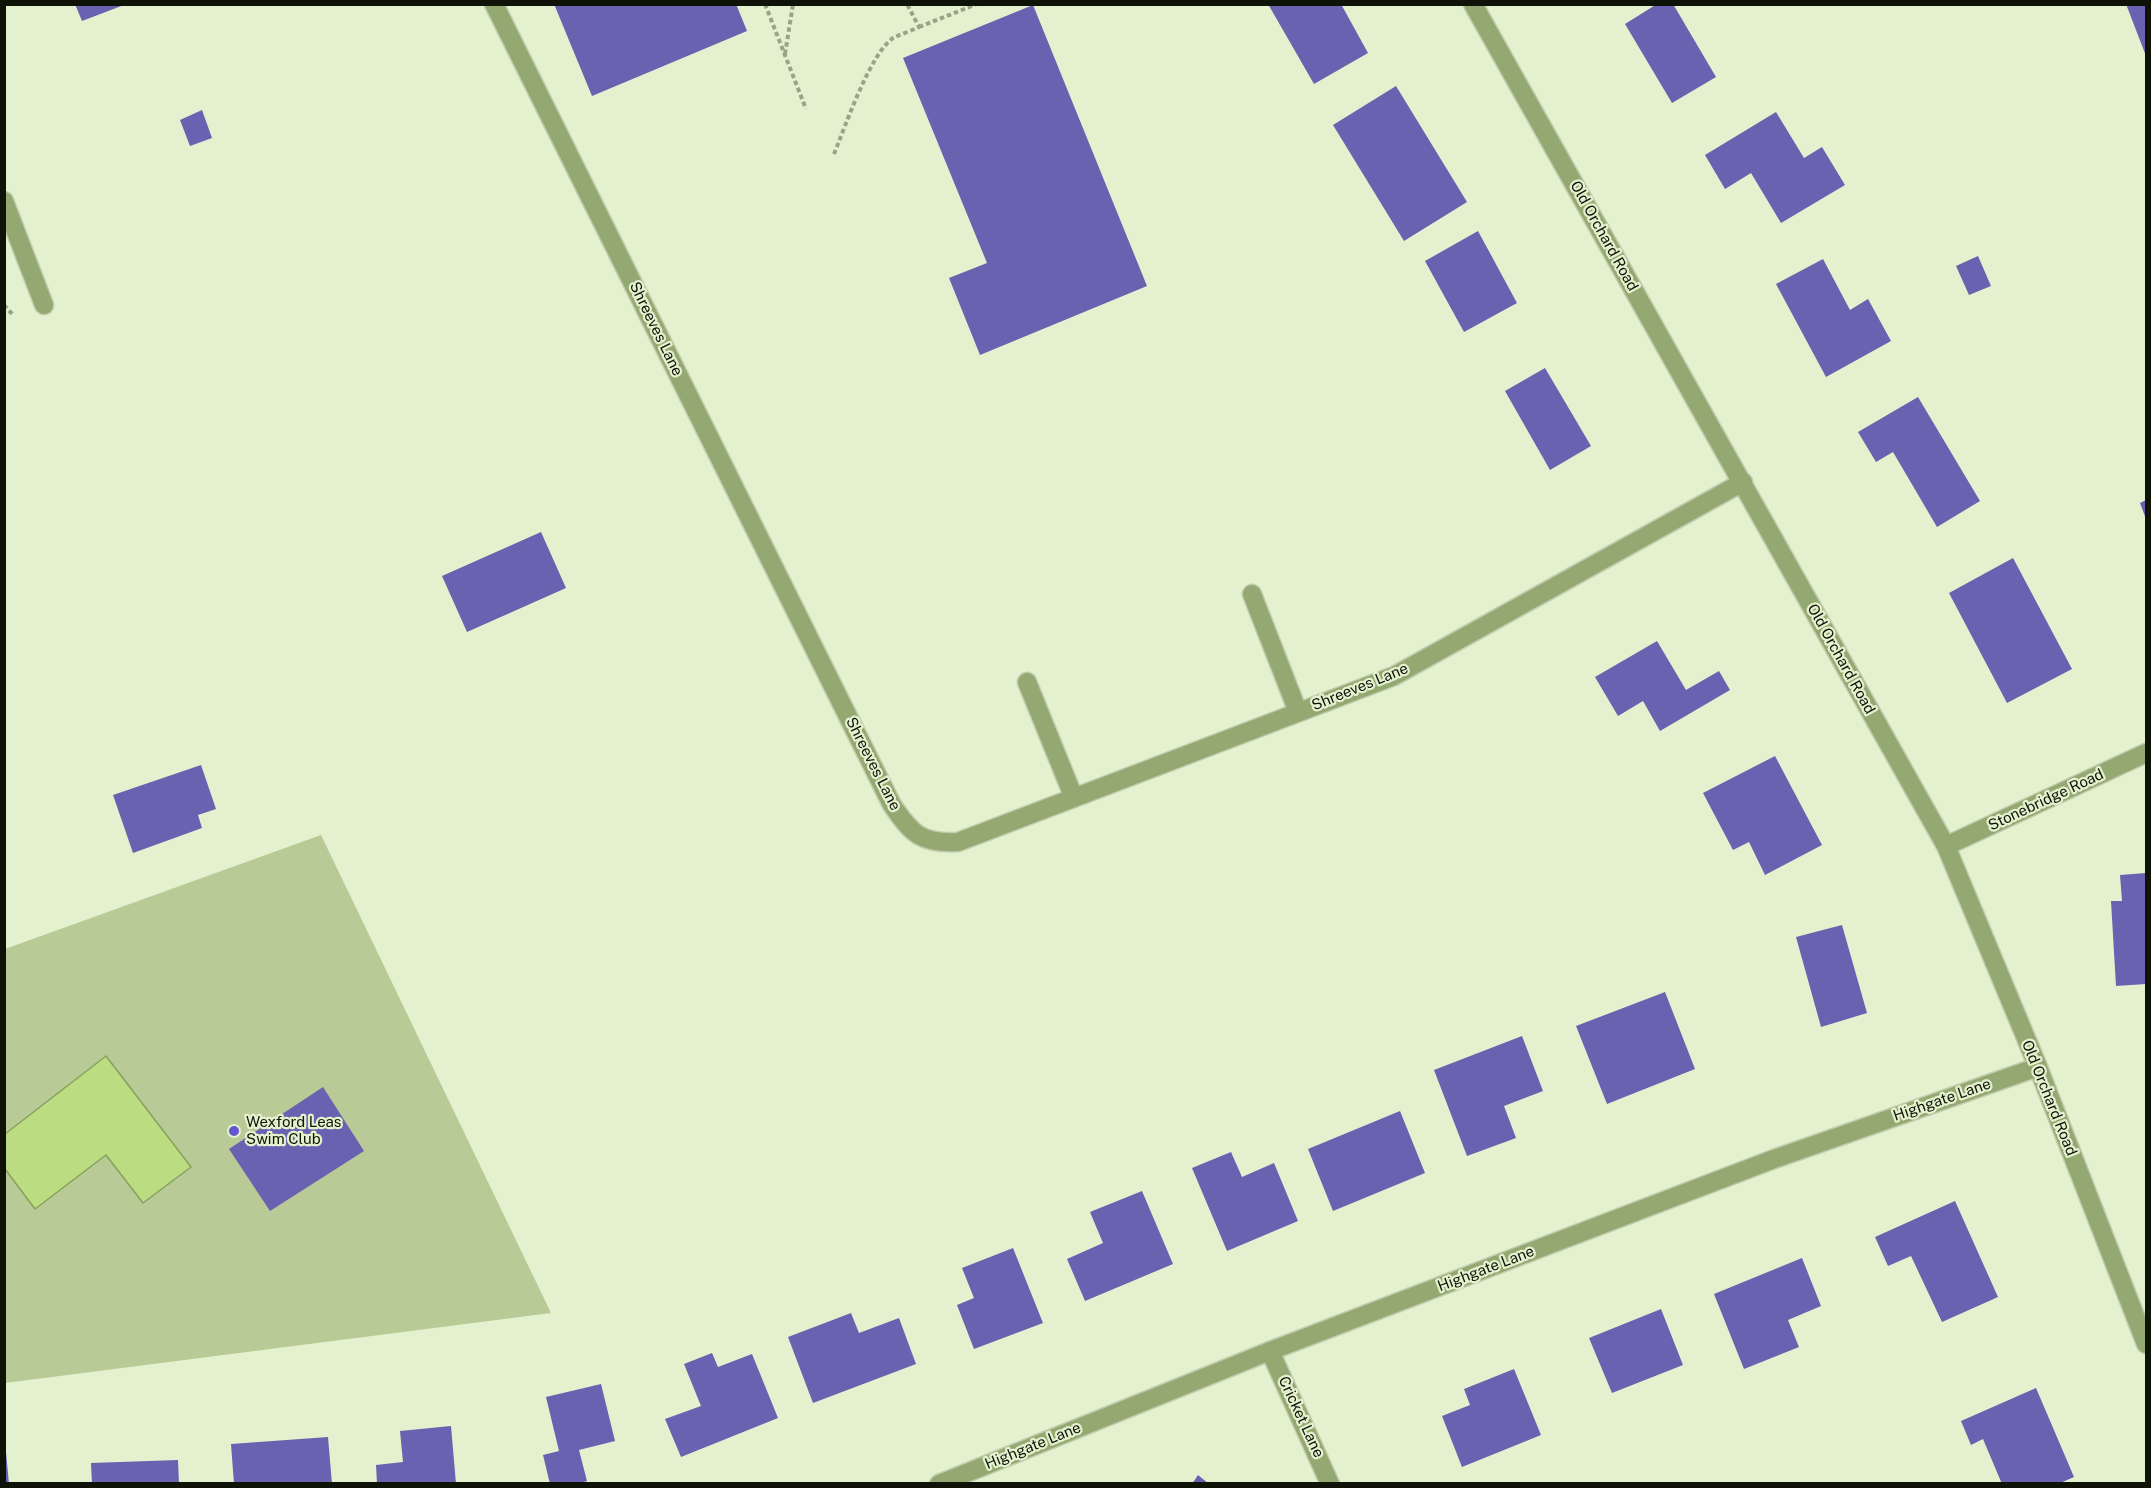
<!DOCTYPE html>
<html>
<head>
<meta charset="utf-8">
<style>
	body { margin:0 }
	#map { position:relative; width:2151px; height:1488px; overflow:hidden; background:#e3f1ce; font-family:"Public Sans",sans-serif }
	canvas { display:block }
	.frame { position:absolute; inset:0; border:6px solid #0f1307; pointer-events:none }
</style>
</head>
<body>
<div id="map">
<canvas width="2151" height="1488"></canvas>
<div class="frame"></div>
</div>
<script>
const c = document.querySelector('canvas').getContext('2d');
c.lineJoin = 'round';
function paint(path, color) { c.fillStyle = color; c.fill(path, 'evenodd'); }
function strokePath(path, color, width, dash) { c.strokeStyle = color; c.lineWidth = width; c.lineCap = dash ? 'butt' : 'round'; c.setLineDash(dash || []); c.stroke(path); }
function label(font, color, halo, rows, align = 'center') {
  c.font = font + ' "Public Sans",sans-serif'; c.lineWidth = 4.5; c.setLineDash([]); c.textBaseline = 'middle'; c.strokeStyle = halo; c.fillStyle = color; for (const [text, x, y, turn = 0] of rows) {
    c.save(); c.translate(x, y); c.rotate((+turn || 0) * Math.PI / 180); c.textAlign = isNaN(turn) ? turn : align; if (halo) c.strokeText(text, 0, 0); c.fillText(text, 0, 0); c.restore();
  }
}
const green = new Path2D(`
	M321 835 551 1313 5 1383V949Z`);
const water = new Path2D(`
	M106 1056 191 1167 143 1203 106 1155 35 1209 5 1169V1134Z`);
const building = new Path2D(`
	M75 4H124V5L82 21Z
	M554 4H736L747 31 592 96Z
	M1268 4H1341L1368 53 1314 84Z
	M1657 4H1673L1716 77 1672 103 1625 24Z
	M2126 4H2146V56Z
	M1033 5 1147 286 980 355 949 278 987 263 903 58Z
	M1396 86 1467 202 1404 241 1333 125Z
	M202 110 212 138 190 146 180 120Z
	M1776 112 1804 158 1822 147 1845 185 1781 223 1751 173 1725 189 1705 155Z
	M1478 231 1517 303 1464 332 1425 261Z
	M1978 256 1991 286 1969 295 1956 266Z
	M1823 259 1850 310 1868 299 1891 341 1826 377 1776 284Z
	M1545 368 1591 446 1550 470 1505 391Z
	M1918 397 1980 501 1937 527 1893 452 1876 462 1858 432Z
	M2146 500V519L2140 503Z
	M541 532 566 588 467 632 442 576Z
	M2013 558 2072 669 2007 703 1949 593Z
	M1657 641 1686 690 1719 671 1730 690 1660 731 1643 701 1618 716 1595 677Z
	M1775 756 1822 845 1765 875 1749 842 1733 850 1703 793Z
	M201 765 216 809 198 815 202 828 133 853 113 795Z
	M2146 873V984L2116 986 2111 901H2122L2120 875Z
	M1842 925 1867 1013 1821 1027 1796 937Z
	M1665 992 1695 1069 1607 1104 1576 1026Z
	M1522 1036 1543 1091 1504 1106 1516 1138 1467 1156 1434 1070Z
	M323 1087 364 1151 270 1211 229 1149Z
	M1400 1111 1425 1173 1333 1211 1308 1149Z
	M1231 1152 1242 1177 1274 1163 1298 1221 1227 1251 1192 1168Z
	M1142 1191 1173 1264 1085 1301 1067 1259 1103 1243 1090 1212Z
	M1955 1201 1998 1297 1942 1322 1911 1256 1888 1266 1875 1237Z
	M1013 1248 1043 1323 974 1349 957 1305 974 1298 962 1268Z
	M1802 1258 1821 1306 1788 1320 1799 1347 1744 1369 1714 1294Z
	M1661 1309 1683 1365 1612 1393 1589 1338Z
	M851 1313 859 1333 899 1318 916 1364 813 1403 788 1337Z
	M712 1353 718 1367 752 1354 778 1418 681 1457 665 1419 701 1406 684 1364Z
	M1514 1369 1541 1435 1462 1467 1442 1416 1470 1405 1464 1389Z
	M601 1384 615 1441 579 1450 587 1481 577 1484H550L543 1455 559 1451 546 1397Z
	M2036 1388 2074 1477 2058 1484H2002L1983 1439 1971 1445 1961 1421Z
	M451 1426 456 1484H377L376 1465 403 1462 400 1431Z
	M328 1437 332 1484H234L231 1444Z
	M4 1452H6L9 1484H4Z
	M178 1460 179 1484H92L91 1463Z
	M1198 1475 1209 1484H1192Z`);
const path = new Path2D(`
	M765 4 806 109
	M919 27 977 4
	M785 54 793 4
	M834 154C845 127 870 54 893 38 901 34 911 31 919 27L907 4
	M4 305 14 316`);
const service = new Path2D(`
	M494 4 892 805C912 834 921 844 958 842L1394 676 1743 482
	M4 201 44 305
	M1252 594 1298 712
	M1027 682 1074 798`);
const minor = new Path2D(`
	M1473 4 1946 846 2038 1067 2146 1344
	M1946 846 2146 753
	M1270 1351 1330 1484
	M939 1484 1270 1351 1774 1159 2038 1067`);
const markers = [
	[234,1131,6,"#6555ce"]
];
const streetNames = [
	["Old Orchard Road",1604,236,61],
	["Shreeves Lane",656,329,64],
	["Old Orchard Road",1841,659,61],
	["Shreeves Lane",1360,687,-22],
	["Shreeves Lane",873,764,63],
	["Stonebridge Road",2046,800,-25],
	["Old Orchard Road",2049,1098,68],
	["Highgate Lane",1942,1100,-19],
	["Highgate Lane",1486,1269,-21],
	["Cricket Lane",1301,1417,65],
	["Highgate Lane",1033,1446,-22]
];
const poiNames = [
	["Wexford Leas",246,1122],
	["Swim Club",246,1139]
];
paint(green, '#b8cb97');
paint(water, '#bcdc82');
strokePath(water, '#88a05d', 1.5);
paint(building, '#6862b1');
strokePath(service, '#c1cdae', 21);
strokePath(minor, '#c1cdae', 21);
strokePath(path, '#99a388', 4, [4.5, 3]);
strokePath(service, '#94a971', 18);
strokePath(minor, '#94a971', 18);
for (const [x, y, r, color] of markers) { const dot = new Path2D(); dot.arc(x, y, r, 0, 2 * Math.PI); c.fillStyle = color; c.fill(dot); strokePath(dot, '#e3f1ce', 2); }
label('15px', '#0f1307', '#e3f1ce', streetNames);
label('15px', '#0f1307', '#e3f1ce', poiNames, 'left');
</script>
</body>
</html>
